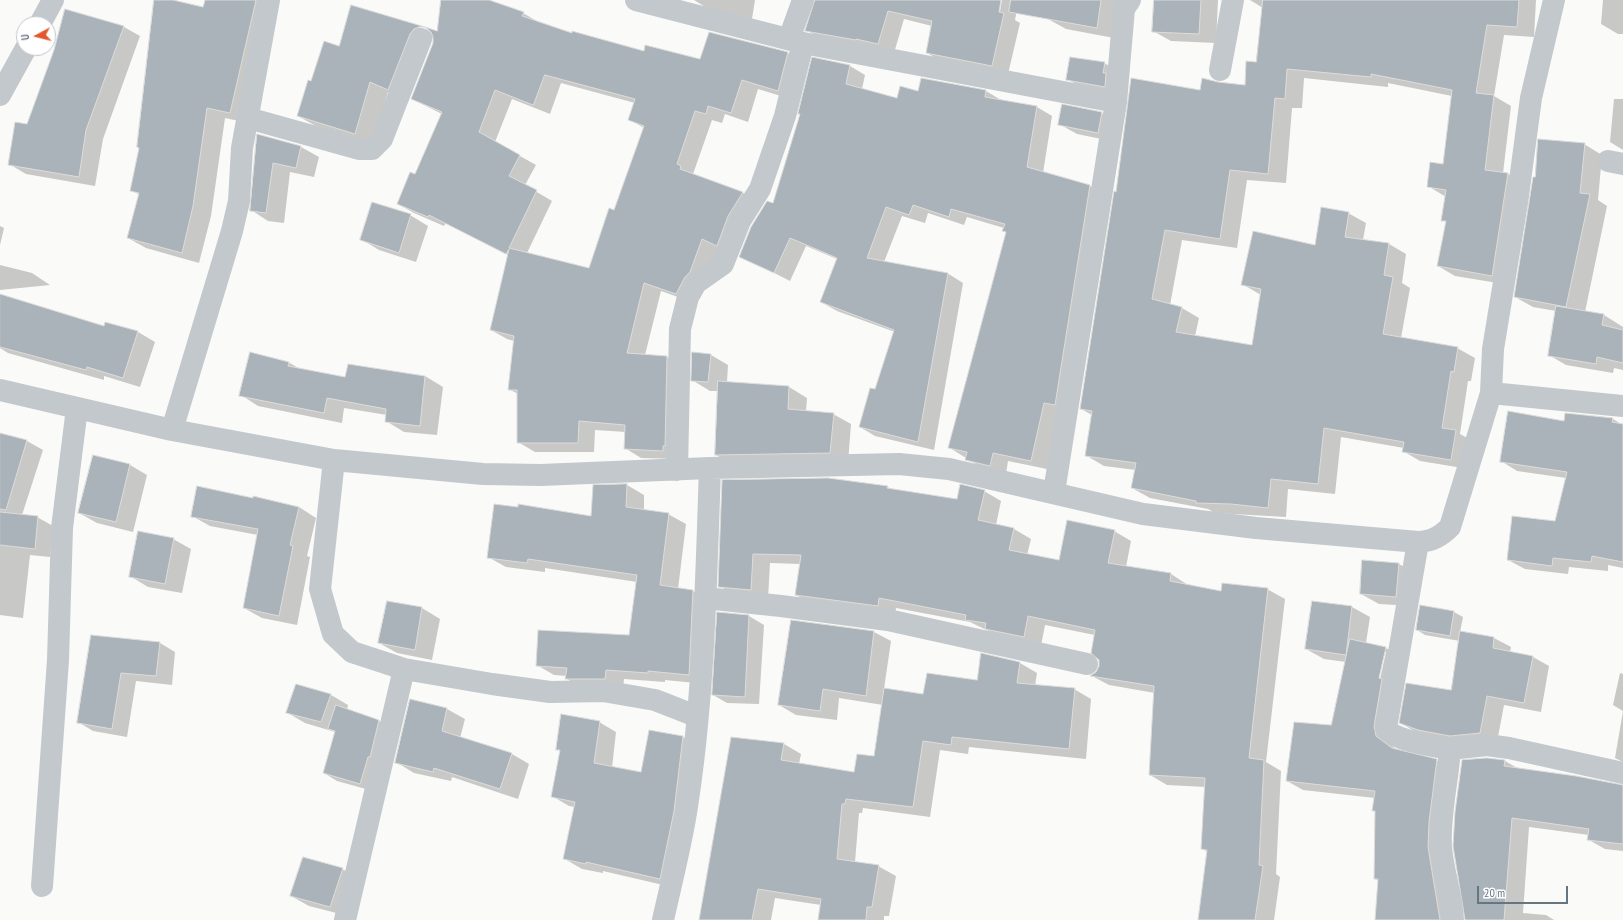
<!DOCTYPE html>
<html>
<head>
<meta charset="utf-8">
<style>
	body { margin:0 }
	#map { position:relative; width:1623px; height:920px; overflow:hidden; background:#fafaf8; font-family:"PT Sans Narrow",sans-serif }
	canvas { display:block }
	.north { position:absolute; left:16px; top:16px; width:40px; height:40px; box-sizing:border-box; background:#fff; border:1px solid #c1c8cd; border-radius:50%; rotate:263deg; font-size:11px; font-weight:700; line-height:16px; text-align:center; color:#657683 }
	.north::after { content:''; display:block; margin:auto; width:14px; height:18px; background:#e4572e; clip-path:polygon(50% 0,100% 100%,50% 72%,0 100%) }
	.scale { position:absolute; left:1477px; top:886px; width:91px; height:18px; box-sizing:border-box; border:2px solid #657683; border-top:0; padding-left:5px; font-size:12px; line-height:14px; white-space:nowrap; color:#657683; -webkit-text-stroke:3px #fff; paint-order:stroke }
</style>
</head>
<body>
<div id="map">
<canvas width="1623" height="920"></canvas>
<div class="north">U</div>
<div class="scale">20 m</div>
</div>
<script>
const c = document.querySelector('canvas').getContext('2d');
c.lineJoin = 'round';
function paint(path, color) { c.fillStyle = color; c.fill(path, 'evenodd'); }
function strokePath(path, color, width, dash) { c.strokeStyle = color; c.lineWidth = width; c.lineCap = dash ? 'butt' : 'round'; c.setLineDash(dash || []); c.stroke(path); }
const shadow = new Path2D(`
	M155 0H169L204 9 206 0H277L248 123 225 118 211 216 199 263 146 248 128 238 139 195 132 190 140 148Z
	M442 0H490L523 13 540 23 572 35 645 52 701 60 788 53 804 62 794 100 758 89 748 122 725 114 722 123 712 120 693 174 743 193 759 202 692 302 661 291 645 355 667 357 683 367 679 459 641 458 625 448 626 432 595 430 594 452H535L518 442V394L509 389 514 341 507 339 491 330 508 255 446 223 444 226 414 213 398 204 415 175 442 114 412 99 434 43V38L431 39 406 99 388 92 373 143 316 126 298 116 312 82 340 47 351 7 430 31 438 32ZM561 83 635 103 629 119 644 128 614 212 590 269 527 253 552 201 525 185 536 165 495 142 512 99 550 114Z
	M694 0H755L752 19 710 10Z
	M815 0H1000L999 17 1002 0H1019L1015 20 1020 23 1008 74 943 62 927 53 932 26 904 19 894 53 822 39 806 30Z
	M1051 0H1121L1114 38 1066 29 1048 19Z
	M1155 0H1218L1216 43 1171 41 1153 31Z
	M1250 0H1536L1534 37 1504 35 1494 96 1511 106 1503 173 1508 174 1525 184 1510 285 1455 276 1438 266 1446 222 1442 220 1446 197 1428 186 1444 165 1452 96 1388 83V87L1304 78 1302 108H1292L1286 183 1247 180 1237 248 1182 240 1170 305 1182 308 1199 318 1195 336 1252 346 1261 295 1242 284 1316 246 1348 213 1366 223 1363 240 1389 244 1406 254 1402 283 1410 288 1401 338 1457 348 1475 358 1471 381H1468L1460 434 1473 441 1469 469 1420 461 1403 451 1404 448 1341 437 1335 494 1288 489 1286 517 1215 513 1208 509 1150 498 1132 488 1136 470 1104 466 1087 456 1092 415 1081 409 1117 193 1200 91 1218 83 1246 86 1256 63 1263 8Z
	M1603 0H1623V34H1618L1601 24Z
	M124 27 140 36 103 139 95 186 26 174 9 164 28 125Z
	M1104 63 1113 68V91L1076 84 1067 79Z
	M850 66 865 75 862 89 898 99 919 92 986 91 1001 100 1037 107 1052 116 1043 173 1090 186 1105 195 1047 469 1008 461 1006 474 982 468 950 448 1007 232 1003 231 1004 228 967 217 964 225 928 213 925 223 902 216 884 262 947 273 963 283 934 450 875 436 860 427 876 391 895 332 837 311 821 302 837 259 806 246 790 281 741 256 774 205Z
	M1614 99H1623V150L1610 142Z
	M1101 113 1119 123 1116 142 1077 134 1059 124Z
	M258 135 301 147 319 157 314 177 290 172 284 223 268 221 251 210Z
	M1584 144 1602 155 1598 200 1607 206 1585 312 1604 315 1623 327V370L1614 368 1613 373 1566 365 1549 355 1556 311 1533 307 1515 297 1536 178Z
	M410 215 428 226 416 262 379 250 361 239Z
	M0 226 4 228 0 245Z
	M0 265 32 273 50 285 0 290Z
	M0 304 105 327 106 323 138 332 155 342 140 387 104 376V380L8 353 0 348Z
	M711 355 728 365 727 382 789 387 807 398 806 411 833 414 851 424 848 463 734 465 716 455 719 391H710L692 380Z
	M288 362 300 369 346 378 425 376 443 387 437 435 404 432 386 421 387 415 344 408 342 423 258 406 241 395Z
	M1613 419 1623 425V568L1608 565V571L1569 567 1568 574 1525 569 1508 560 1556 522 1566 478 1517 471 1501 461 1565 422Z
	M0 434 27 441 43 450 22 515 37 517 53 526 50 557 30 555 23 618 0 615Z
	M130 465 147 475 133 532 97 523 79 513Z
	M723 481 887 487 892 489 957 500 984 491 1001 501 996 525 1014 529 1031 539 1027 555 1060 562 1114 531 1131 541 1126 567 1171 574 1188 585 1222 592 1267 589 1285 599 1266 762 1281 771 1276 874 1280 877 1274 920H1199L1208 852 1202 849 1206 787 1167 785 1150 775 1155 693 1109 685 1092 676 1097 673 1100 666 1095 635 1045 625 1041 646 1003 638 970 622 896 608 895 615 813 605 796 595 801 564 770 563 768 599 737 596 719 586Z
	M627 485 644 495V510L668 514 686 524 678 589 693 591 710 601 706 684 665 680V682L624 679 623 688 584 689 567 679V676L554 675 537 665 630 636 637 582 545 568V572L506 567 488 557 592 517 593 486Z
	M254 499 299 507 316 518 307 556 310 557 297 625 262 618 244 608 258 535 210 526 192 516Z
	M173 539 191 549 182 593 148 587 130 576Z
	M1363 561 1399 564 1417 574 1414 606 1379 604 1361 594Z
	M388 602 422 608 440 619 432 660 397 653 379 643Z
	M1313 602 1352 607 1370 617 1366 643 1386 648 1402 657 1390 736 1393 747 1398 750 1436 760 1453 770 1445 832 1455 920H1376L1379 881 1375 879 1376 812 1373 810 1375 798 1303 790 1287 781 1332 726 1346 662 1324 659 1306 649ZM1384 652H1386L1379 684 1377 683Z
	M1421 606 1454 612 1463 617 1460 632 1494 638 1511 647 1510 652 1533 657 1549 666 1541 712 1504 705 1497 742 1468 746 1417 733 1401 723 1452 691 1460 641 1425 635 1417 630Z
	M718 613 749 616 764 625 759 704 727 703 713 695Z
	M792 621 874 632 891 641 884 689 924 695 978 681 1020 663 1037 673 1035 686 1074 689 1091 699 1086 759 969 747 968 754 940 750 930 817 863 808 862 813H859L855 862 878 866 896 876 889 916H884V920H819L821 905 775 898 771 920H700L784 744 801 754 799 764 855 773 875 758 883 705 839 698 837 720 796 715 779 705Z
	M160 643 175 652 172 685 136 681 127 737 93 731 78 722 85 677Z
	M1620 673 1623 674V762L1615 758 1623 711 1613 705Z
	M297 686 331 695 348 705 347 710 379 721 392 728 373 791 337 781 324 773 335 732 305 723 288 713Z
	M411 700 447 709 465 719 460 738 512 754 529 764 518 799 452 777 451 781 414 773 396 762Z
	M599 722 616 732 612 768 642 773 650 731 683 737 700 747 676 888 603 871V873L582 869 565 859 575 807 569 806 552 796 560 751 557 749Z
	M1505 761 1519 769 1623 786V851L1605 849 1589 840V835L1529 827 1523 913 1546 915 1554 920H1466Z
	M342 869 360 879 348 916 309 906 291 896Z`);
const building = new Path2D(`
	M154 0H173L203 7 205 0H256L230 113 207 108 193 206 182 253 127 238 139 193 130 191 139 148 137 147Z
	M441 0H489L524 12 522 16 572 33V31L644 51 645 45 700 59 709 32 788 52 778 91 742 80 731 113 708 106 706 114 695 111 677 164 681 166 680 169 743 192 728 216 717 246 702 239 690 272 685 277 676 294 644 283 627 353 667 356 665 446H663V451L624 449 625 425 579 421 578 443H517V390H508L514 336 490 330 509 249 506 254 429 215 428 217 397 204 410 172 415 174 442 112 411 99 433 43V37L431 32 425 27 437 31ZM545 75 635 99 628 120 644 126 614 210 609 208 589 268 509 248 537 190 509 176 520 155 479 132 495 90 533 105Z
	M815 0H1001L999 12 1004 13 992 66 926 53 932 21 888 11 878 44 856 39V40L805 31Z
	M1011 0H1101L1097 28 1009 12Z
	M1154 0H1201L1199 34 1152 32Z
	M1263 0H1519L1517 27 1487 25 1476 93 1494 95 1485 170 1508 173 1492 276 1437 266 1446 221H1441L1446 190 1427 187 1430 162 1443 164 1452 90 1371 74V77L1287 69 1285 99 1275 98 1268 174 1230 170 1220 239 1165 230 1152 299 1182 307 1176 332 1252 345 1261 289 1241 285 1253 231 1315 245 1321 207 1349 212 1345 237 1389 243 1384 275 1393 277 1383 334 1458 347 1454 372 1451 371 1442 428 1456 430 1451 460 1402 452 1404 442 1324 428 1318 484 1271 479 1268 508 1231 504 1196 503V501L1131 488 1136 463 1085 456 1092 411 1080 409 1114 191 1116 192 1131 78 1200 90 1202 78 1218 82 1245 85 1246 61 1256 62Z
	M351 5 425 27H419L414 29 410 34 388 90 370 82 355 134 297 116 308 80 311 81 324 41 339 46Z
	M65 9 124 26 86 130 79 177 8 165 15 122 27 124 54 50Z
	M812 57 850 65 846 84 897 98 900 86 918 91 921 78 986 90 985 97 1037 106 1027 167 1090 185 1055 405 1044 403 1031 461 993 453 990 466 965 460 967 452 948 448 1006 232 1002 231 1005 224 951 209 949 217 913 205 909 215 886 207 867 258 948 273 918 442 859 427 870 388 875 389 894 330 820 302 837 258 790 238 774 273 739 257 751 227 767 201 773 203 800 114H798Z
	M1070 57 1105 62 1103 73H1106L1105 87 1066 80Z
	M1062 104 1102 112 1098 133 1058 125Z
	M257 134 301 146 296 168 273 163 266 213 250 211Z
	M1538 139 1585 143 1580 193 1590 194 1566 307 1514 297 1533 177H1535Z
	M372 202 411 214 399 253 360 240Z
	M0 294 104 326 105 322 138 331 123 378 87 367 86 370 0 347Z
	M1556 306 1604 314 1602 325 1623 330V363L1597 357 1596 364 1548 356Z
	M250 352 289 362 288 366 345 377 348 364 425 376 420 426 385 422 386 409 327 398 324 413 239 396Z
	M692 352 711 354 708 382 691 381Z
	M718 381 789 386 788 409 834 413 830 453 715 455Z
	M1508 411 1564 421 1565 413 1613 418 1612 422 1623 424V562L1592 556 1591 562 1553 558 1552 566 1507 560 1512 516 1555 521 1567 472 1500 462Z
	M0 433 27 440 6 510 0 509Z
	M93 455 130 464 116 522 78 513Z
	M828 478 888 486 887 488 957 499 960 484 985 490 978 520 1014 528 1009 550 1059 560 1067 520 1115 530 1108 563 1171 573 1170 581 1221 591 1222 583 1268 588 1249 758 1264 760 1259 865 1263 866 1255 920H1198L1207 850 1201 849 1205 778 1149 775 1154 686 1090 676 1096 672 1099 666V660L1091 653 1095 630 1028 616 1024 637 985 629 986 623 965 620 966 615 879 598 878 606 795 595 801 555 753 554 751 590 718 587 722 480Z
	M627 484 626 507 669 513 660 585 693 590 689 675 648 671V673L606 670 605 679H565L567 668 536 666 538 630 629 635 637 575 528 559 527 563 487 558 494 504 518 507V504L591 516 593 485Z
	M197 486 253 498V496L299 507 290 545 293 546 279 616 243 608 258 529 191 517Z
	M0 512 38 516 35 549 0 545Z
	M138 531 174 538 165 584 129 577Z
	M1362 560 1399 563 1396 597 1360 594Z
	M387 601 422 607 415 650 378 643Z
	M1312 601 1352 606 1346 655 1305 649Z
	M1420 605 1454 611 1450 636 1416 630Z
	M717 612 749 615 745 697 712 695Z
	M791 620 874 631 866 696 823 689 820 711 778 705Z
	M1460 631 1494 637 1493 648 1533 656 1524 703 1487 696 1480 733 1450 736 1418 730 1399 723 1406 683 1451 690Z
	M91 635 160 642 156 676 121 673 112 729 77 723Z
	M1350 639 1386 647 1379 678 1382 679 1374 726 1376 736 1392 748 1437 759 1429 822 1428 847 1440 920H1375L1378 879H1374L1375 811H1372L1375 791 1286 781 1294 722 1331 725Z
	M981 653 1020 662 1017 683 1075 688 1069 749 952 737 951 745 923 741 913 807 846 799 845 804H842L837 859 879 865 872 907H867L866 920H818L821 899 758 889 752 920H699L731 737 784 743 781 760 854 772 857 754 874 756 884 688 923 694 927 673 977 680Z
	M296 684 331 694 321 722 286 713Z
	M410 699 447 708 442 731 512 753 500 789 434 768 433 772 395 763Z
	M336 705 379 720 370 757H368L360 784 323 773 335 731 328 729Z
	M561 714 600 721 594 763 641 772 649 730 683 736 674 811 660 879 586 862V864L563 859 575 802 551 797 560 750H556Z
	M1487 758 1505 760 1504 766 1576 776 1623 785V844L1587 840 1589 829 1512 818 1504 920H1465L1453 846 1455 812 1462 760Z
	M303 857 343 868 330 907 290 896Z`);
const minor = new Path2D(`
	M636 0 803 43 1116 102
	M40 24 53 0
	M789 39 803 0
	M1220 70 1233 0
	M0 95 26 48
	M248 118 359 149H372L382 139 421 39
	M1608 161 1623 164
	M0 390 172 430 334 460 483 474 541 475 710 468 899 464 949 469 1143 514 1256 528 1418 542C1432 541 1440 537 1450 527L1491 393 1623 406
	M1491 393 1493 349 1517 203 1531 98 1554 0
	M172 430 232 231 239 201 242 148 269 0
	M334 460 320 589 333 634 352 652 404 669 492 684 550 692 603 691 655 700 696 716
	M677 470 680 329 688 297 696 283 723 264 740 221 760 189 785 116 803 43
	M1054 492 1116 102 1124 9 1130 0
	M1418 542 1386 728C1391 740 1437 747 1450 749 1448 780 1439 816 1441 847 1443 872 1452 895 1453 920
	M705 598 781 606 888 620 1087 664
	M1450 749 1487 745 1509 748 1623 773
	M42 886 58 660 62 528 77 408
	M345 920 404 669
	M663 920C671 884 680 849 686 813 704 700 706 582 710 468`);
paint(shadow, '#0003');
paint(building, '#aab3b9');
strokePath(building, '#dcdcda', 1);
strokePath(minor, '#c3c8cc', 22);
</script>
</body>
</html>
